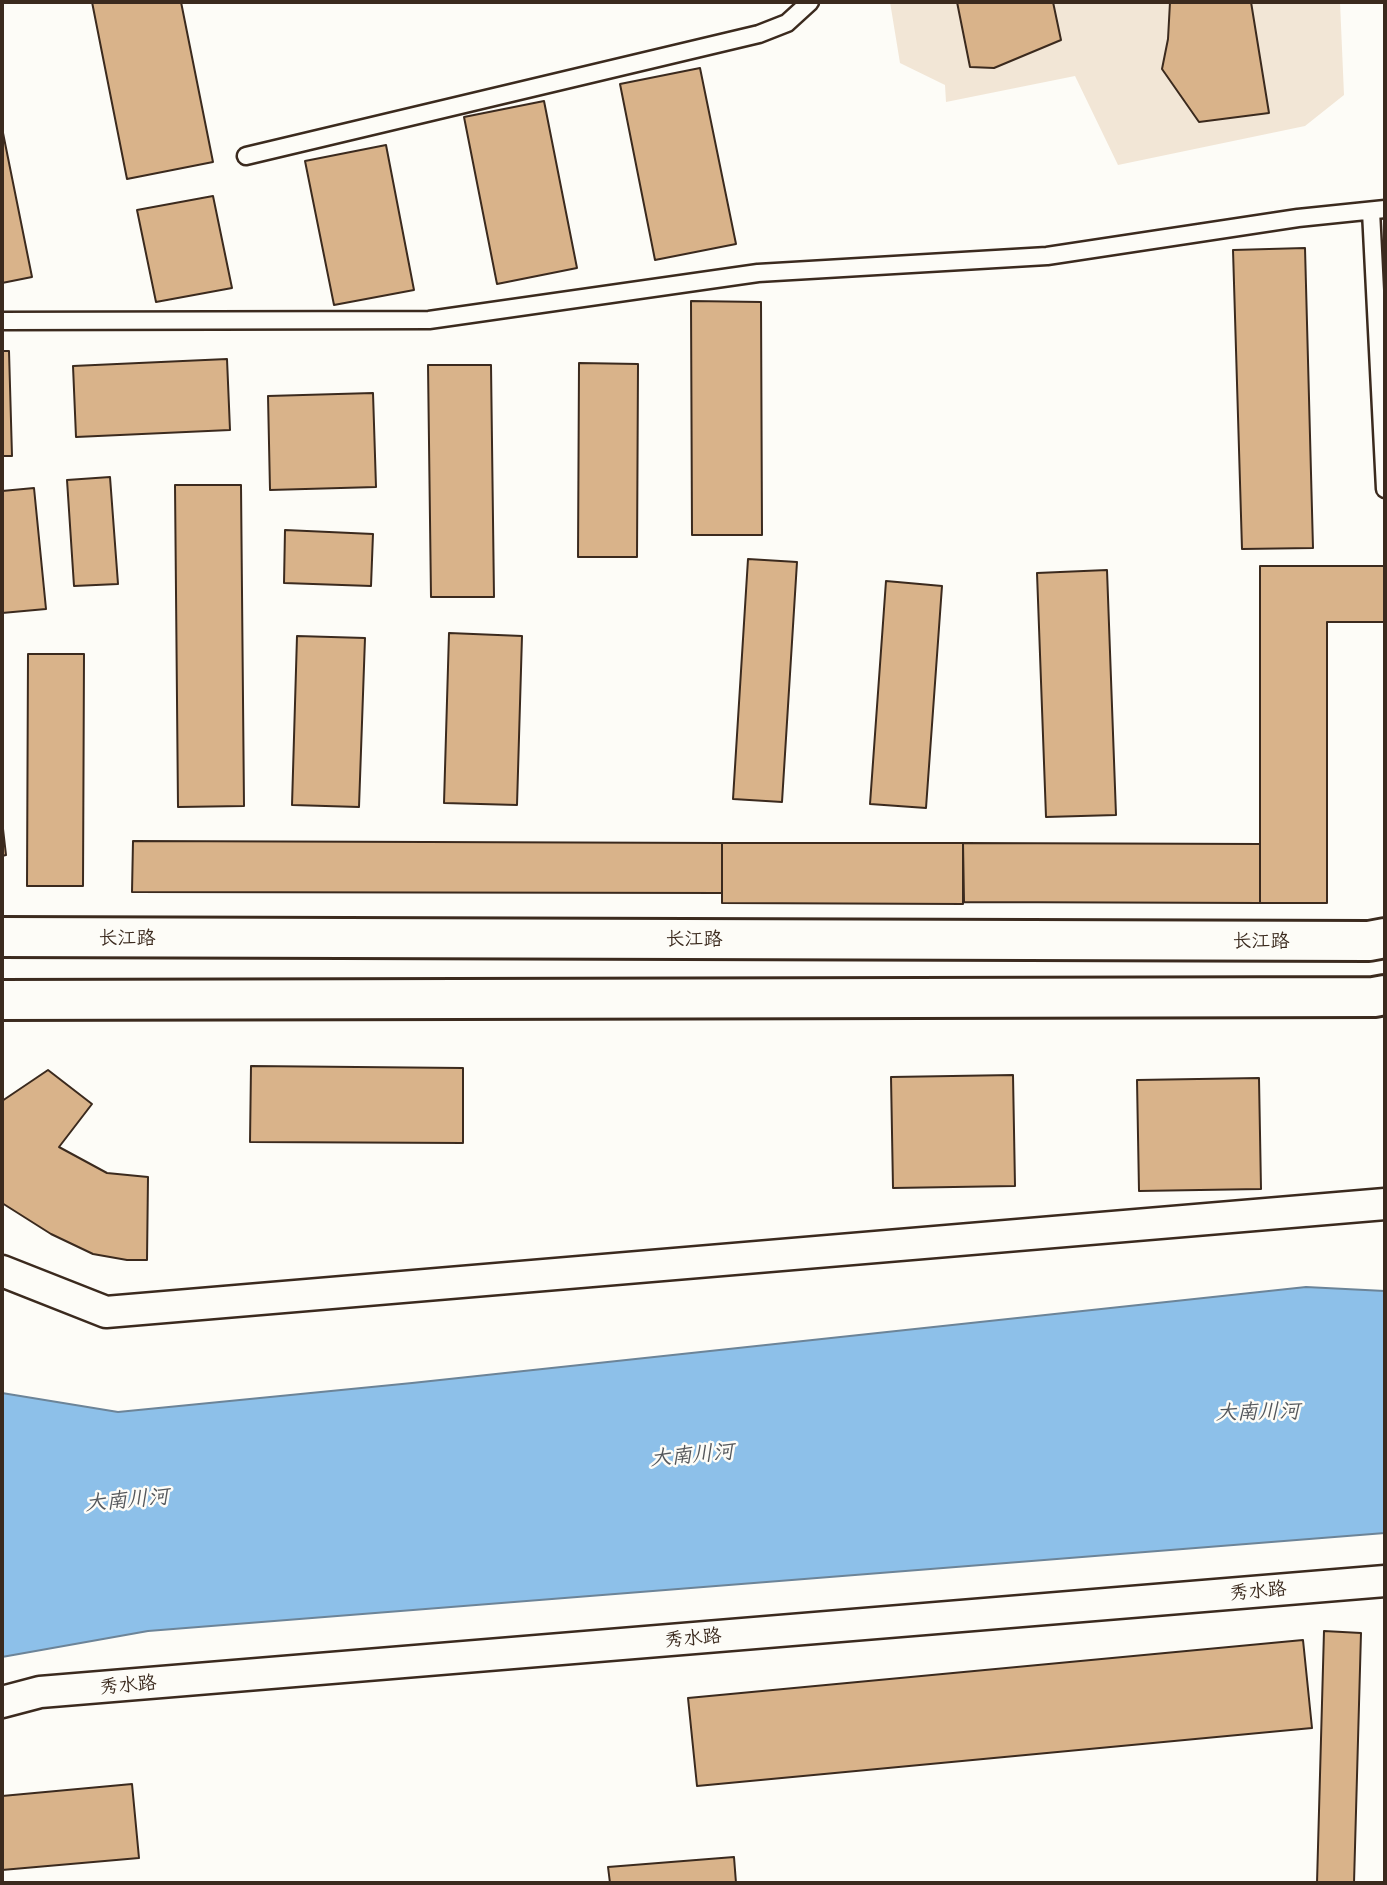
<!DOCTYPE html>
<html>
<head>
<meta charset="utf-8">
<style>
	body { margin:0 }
	#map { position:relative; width:1387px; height:1885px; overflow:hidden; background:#fdfcf7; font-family:Mali,sans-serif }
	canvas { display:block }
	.frame { position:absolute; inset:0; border:4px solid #3b2a1e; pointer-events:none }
</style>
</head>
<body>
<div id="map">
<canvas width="1387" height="1885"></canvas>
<div class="frame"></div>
</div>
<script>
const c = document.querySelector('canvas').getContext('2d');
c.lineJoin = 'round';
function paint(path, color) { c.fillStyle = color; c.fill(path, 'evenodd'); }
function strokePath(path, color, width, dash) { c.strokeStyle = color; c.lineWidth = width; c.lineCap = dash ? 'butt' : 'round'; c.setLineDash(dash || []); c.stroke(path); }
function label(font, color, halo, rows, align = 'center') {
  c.font = font + ' Mali,"LXGW WenKai TC",sans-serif'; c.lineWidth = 5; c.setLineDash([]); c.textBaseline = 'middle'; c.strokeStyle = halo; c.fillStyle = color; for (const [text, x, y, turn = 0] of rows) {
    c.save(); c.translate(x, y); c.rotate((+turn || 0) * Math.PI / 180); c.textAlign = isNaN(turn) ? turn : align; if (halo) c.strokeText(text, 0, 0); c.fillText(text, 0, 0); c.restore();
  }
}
const built = new Path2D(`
	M890 2H1340L1344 95 1305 126 1118 165 1075 76 946 102 945 85 900 63Z`);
const water = new Path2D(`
	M1306 1287 1385 1291V1533L148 1631 2 1657V1393L118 1412 412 1383Z`);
const building = new Path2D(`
	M92 2H181L213 162 127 179Z
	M957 2H1053L1061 40 994 68 970 67Z
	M1170 2H1251L1269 113 1199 122 1162 69 1168 39Z
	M700 68 736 244 655 260 620 84Z
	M544 101 577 268 497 284 464 117Z
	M2 128 32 277 2 283Z
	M386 145 414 290 334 305 305 161Z
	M213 196 232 288 156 302 137 210Z
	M1305 248 1313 548 1242 549 1233 250Z
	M691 301 761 302 762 535H692Z
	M2 351H9L12 456H2Z
	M227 359 230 430 76 437 73 366Z
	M579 363 638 364 637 557H578Z
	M428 365H491L494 597H431Z
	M373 393 376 487 270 490 268 396Z
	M110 477 118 584 74 586 67 480Z
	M175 485H241L244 806 178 807Z
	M34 488 46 609 2 613V491Z
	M285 530 373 534 371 586 284 583Z
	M748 559 797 562 782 802 733 799Z
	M1260 566H1385V622H1327V903H1260Z
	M1107 570 1116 815 1046 817 1037 573Z
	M886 581 942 586 926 808 870 804Z
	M449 633 522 636 517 805 444 803Z
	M297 636 365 638 359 807 292 805Z
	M28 654H84L83 886H27Z
	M2 820 6 855 2 856Z
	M133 841 722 843V893L132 892Z
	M722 843H963V904L722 903Z
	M963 843 1260 844V903L964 902Z
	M251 1066 463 1068V1143L250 1142Z
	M48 1070 92 1104 59 1147 107 1173 148 1177 147 1260H127L93 1254 51 1234 2 1203V1101Z
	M1013 1075 1015 1186 893 1188 891 1077Z
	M1259 1078 1261 1189 1139 1191 1137 1080Z
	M1324 1631 1361 1633 1354 1883H1317Z
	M1303 1640 1312 1728 697 1786 688 1698Z
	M132 1784 139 1858 2 1870V1796Z
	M734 1857 736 1883H610L608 1867Z`);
const service = new Path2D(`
	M246 156 759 34 787 23 810 2
	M1371 211 1385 489
	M2 321 429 320 758 273 1047 256 1298 218 1385 209`);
const minor = new Path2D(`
	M2 1271 106 1312 1385 1204
	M2 1702 40 1692 1385 1581`);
const secondary = new Path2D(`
	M2 937 1369 941 1385 938
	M2 1000 1374 997 1385 995`);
const streetNames = [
	["长江路",127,938],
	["长江路",694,939],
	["长江路",1261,941],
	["秀水路",1258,1591,-5],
	["秀水路",693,1638,-5],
	["秀水路",128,1685,-5]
];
const waterNames = [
	["大南川河",1258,1412,-1],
	["大南川河",692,1455,-5],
	["大南川河",127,1500,-5]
];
paint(built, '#f2e6d6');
paint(water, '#8dc0e9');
strokePath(water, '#6c8498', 2);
paint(building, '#d9b38a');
strokePath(building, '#3b2a1e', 2);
strokePath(service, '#3b2a1e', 21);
strokePath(minor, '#3b2a1e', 35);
strokePath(secondary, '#3b2a1e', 44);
strokePath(service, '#fdfcf7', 16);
strokePath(minor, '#fdfcf7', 30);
strokePath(secondary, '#fdfcf7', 38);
label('19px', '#3b2a1e', '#fdfcf7', streetNames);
label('italic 21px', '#54575b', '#fdfcf7', waterNames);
</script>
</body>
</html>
